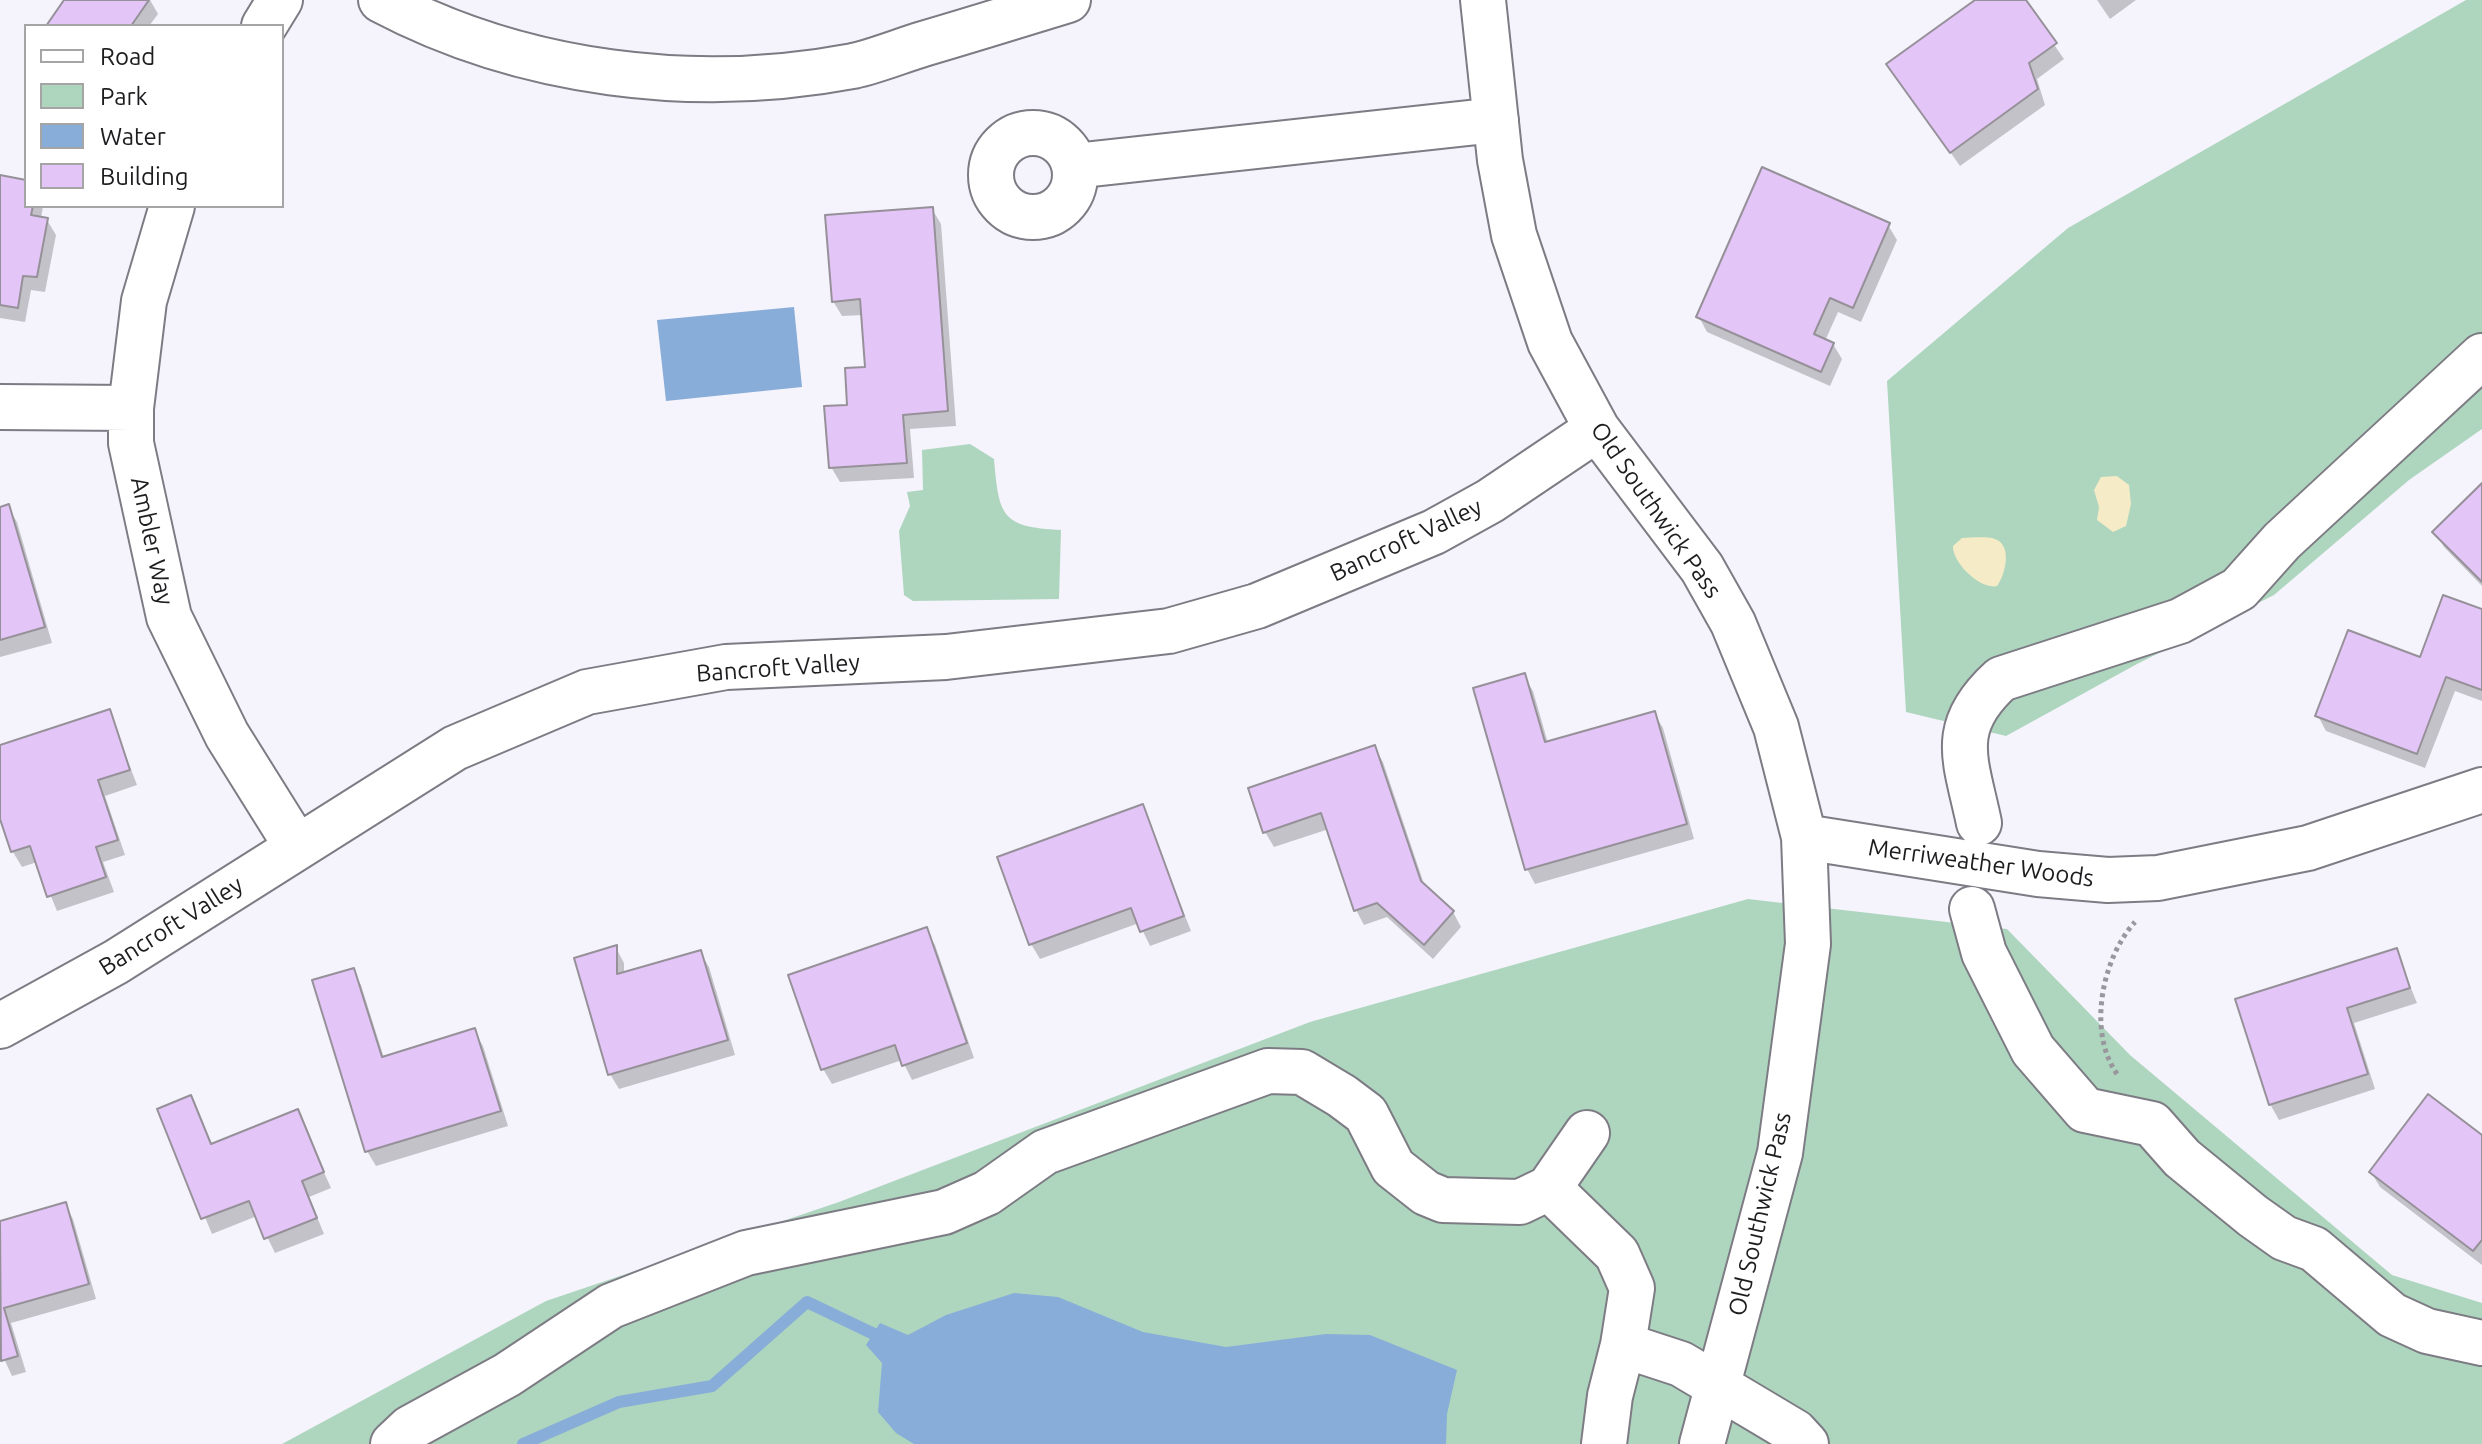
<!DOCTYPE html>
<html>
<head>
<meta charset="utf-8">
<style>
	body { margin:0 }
	#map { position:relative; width:2482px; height:1444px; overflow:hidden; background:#f5f3fc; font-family:Ubuntu,sans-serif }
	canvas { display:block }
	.legend { position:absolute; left:24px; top:24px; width:260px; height:184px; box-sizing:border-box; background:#fff; border:2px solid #a5a5a6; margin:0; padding:10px 14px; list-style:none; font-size:24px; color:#1d1d20 }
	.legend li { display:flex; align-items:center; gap:16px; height:40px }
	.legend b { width:40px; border:2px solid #a5a5a6 }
</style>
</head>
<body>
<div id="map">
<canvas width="2482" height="1444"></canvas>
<ul class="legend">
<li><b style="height:10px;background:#fff"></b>Road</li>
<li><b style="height:22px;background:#aed6bf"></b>Park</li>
<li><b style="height:22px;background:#88add8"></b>Water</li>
<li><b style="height:22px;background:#e3c5f7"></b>Building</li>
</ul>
</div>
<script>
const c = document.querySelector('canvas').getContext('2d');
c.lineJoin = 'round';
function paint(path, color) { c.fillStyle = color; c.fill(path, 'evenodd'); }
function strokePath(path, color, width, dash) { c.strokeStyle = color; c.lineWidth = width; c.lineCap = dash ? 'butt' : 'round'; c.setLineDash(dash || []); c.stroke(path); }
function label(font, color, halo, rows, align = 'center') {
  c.font = font + ' Ubuntu,sans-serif'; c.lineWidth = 8; c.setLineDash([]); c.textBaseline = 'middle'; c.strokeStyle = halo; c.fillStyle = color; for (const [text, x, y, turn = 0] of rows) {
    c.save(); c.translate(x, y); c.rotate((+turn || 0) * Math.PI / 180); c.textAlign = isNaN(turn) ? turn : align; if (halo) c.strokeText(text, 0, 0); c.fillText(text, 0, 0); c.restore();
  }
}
const green = new Path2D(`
	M2466 0H2482V429L2409 480 2274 595 2137 664 2006 736 1906 712 1887 381 2068 228Z
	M970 444 994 459C999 516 1001 527 1061 530L1059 599 913 601 904 595 899 531 910 506 907 492 923 490 922 450Z
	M1748 899 2007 929 2130 1055 2392 1275 2482 1303V1444H282L546 1301 839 1202 1310 1022Z`);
const sand = new Path2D(`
	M2117 476 2129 485 2131 504 2126 526 2113 532 2097 520 2099 507 2094 490 2101 477Z
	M1962 538C1971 538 1986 536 1995 539 2013 545 2005 576 1997 586 1980 590 1952 562 1953 546Z`);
const water = new Path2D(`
	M794 307 802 387 666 401 657 320Z
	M1014 1293 1058 1297 1143 1332 1226 1347 1326 1334 1370 1335 1457 1370 1447 1414 1446 1444H914L896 1433 878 1412 882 1363 866 1345 880 1323 908 1335 946 1315Z`);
const shadow = new Path2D(`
	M67 0H150L158 14 149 26H49Z
	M1978 0H2023L2064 59 2037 79 2045 105 1960 166 1889 65Z
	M2097 0H2136L2110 19Z
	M0 177 26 182V206H43L41 219 47 220 56 235 45 292 31 290 25 322 0 318Z
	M932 209 941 224 956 426 910 429 914 478 840 482 831 467 849 406 867 369 863 315 842 316 833 301Z
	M1888 225 1897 240 1861 322 1838 312 1825 341 1833 344 1842 359 1830 386 1707 332 1699 317Z
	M2482 486V586L2444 547 2435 532Z
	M8 507 17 522 52 643 0 657V509Z
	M2482 611V701L2455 691 2425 768 2326 731 2318 716 2421 659Z
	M1524 676 1533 691 1548 743 1654 713 1663 728 1694 839 1535 884 1527 869Z
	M109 712 137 785 105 796 125 855 103 862 114 892 57 911 37 862 22 867 13 852 0 812V748Z
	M1374 747 1383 762 1425 887 1453 912 1461 927 1433 959 1387 917 1364 925 1356 910 1329 829 1274 847 1265 832Z
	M1142 807 1191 931 1150 946 1139 923 1040 959 1031 944Z
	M926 930 935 945 974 1058 912 1080 902 1060 832 1084 823 1069Z
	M616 948 624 963V974L700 952 709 967 735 1055 619 1089 610 1074Z
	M2396 951 2417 1003 2354 1023 2375 1089 2279 1120 2270 1104 2237 1000Z
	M353 970 361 985 384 1058 474 1031 483 1046 508 1126 376 1166 367 1151 315 982Z
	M190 1098 212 1146 297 1112 331 1188 309 1197 324 1234 275 1253 257 1216 212 1234 160 1110Z
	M2482 1138V1265L2380 1187 2371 1172Z
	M65 1204 73 1219 96 1299 11 1323 26 1372 12 1376 0 1350V1223Z`);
const stream = new Path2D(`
	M523 1444 619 1402 712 1386 807 1302 874 1334`);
const building = new Path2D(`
	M64 0H149L131 26H46Z
	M1975 0H2026L2057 43 2029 63 2038 89 1950 153 1886 64Z
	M1762 167 1890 223 1853 308 1830 298 1814 334 1834 343 1821 372 1696 317Z
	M0 175 26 180V206H33L31 215 48 218 37 277 23 276 18 308 0 305Z
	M933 207 948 411 903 415 907 463 829 468 824 406 847 405 845 368 865 367 860 299 832 302 825 215Z
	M2482 483V582L2432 532Z
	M9 504 45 627 0 640V507Z
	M2443 595 2482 609V690L2446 677 2417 754 2315 716 2348 630 2420 657Z
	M1525 673 1545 742 1655 711 1687 824 1525 870 1473 688Z
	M110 709 130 770 98 780 118 840 96 847 106 877 47 897 30 846 11 852 0 819V745Z
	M1375 745 1421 881 1454 911 1424 945 1377 903 1354 911 1321 813 1263 833 1248 788Z
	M1143 804 1184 916 1140 932 1131 908 1029 945 997 857Z
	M927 927 967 1043 902 1066 895 1045 821 1070 788 975Z
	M617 945V974L701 950 728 1040 608 1075 574 958Z
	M2397 948 2410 988 2347 1008 2368 1074 2269 1105 2235 999Z
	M354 968 382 1057 475 1028 501 1111 365 1152 312 980Z
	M2428 1094 2482 1135V1240L2473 1251 2369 1172Z
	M191 1095 211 1144 298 1109 324 1172 302 1181 317 1218 264 1239 249 1201 201 1219 157 1109Z
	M66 1202 89 1284 4 1308 18 1356 1 1361 0 1221Z`);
const path = new Path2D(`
	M2117 1074C2087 1032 2102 958 2135 922`);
const minor = new Path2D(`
	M381 0C523 75 695 96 853 66 876 61 900 51 923 44 971 30 1019 15 1068 0
	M1483 0 1500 160 1514 235 1550 342 1597 429 1702 568 1733 623 1776 727 1804 837 1808 944 1780 1153 1702 1444
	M264 26 280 0
	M991 175a42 42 0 1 1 84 0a42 42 0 1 1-84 0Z
	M1074 166 1496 120
	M172 206 144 301 131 408V443L169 617 227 735 297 847
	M0 407 131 408
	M1979 823C1966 760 1947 728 2001 679L2180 621 2239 589 2282 541 2482 356
	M1804 837 2038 874 2108 880 2158 878 2308 848 2482 790
	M1972 909 1984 953 2033 1050 2085 1110 2152 1124 2182 1158 2253 1216 2284 1238 2314 1249 2392 1315 2427 1331 2482 1343
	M0 1026 116 962 455 748 587 692 726 667 946 657 1169 631 1257 606 1434 532 1490 501 1597 429
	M1587 1133 1549 1188 1617 1254 1632 1288 1623 1345 1681 1364 1795 1432 1806 1444
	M393 1444 410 1428 507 1375 611 1306 746 1253 944 1212 987 1193 1045 1152 1268 1071 1302 1072 1342 1096 1366 1114 1393 1167 1426 1193 1443 1200 1520 1202 1549 1188
	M1604 1444 1610 1396 1623 1345`);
const streetNames = [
	["Old Southwick Pass",1656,510,55],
	["Bancroft Valley",1406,540,-25],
	["Ambler Way",152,541,78],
	["Bancroft Valley",778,668,-4],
	["Merriweather Woods",1981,863,8],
	["Bancroft Valley",171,926,-32],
	["Old Southwick Pass",1760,1214,-77]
];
paint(green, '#aed6bf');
paint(sand, '#f5ebc6');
paint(water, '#88add8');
paint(shadow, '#0003');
strokePath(stream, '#88add8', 12);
paint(building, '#e3c5f7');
strokePath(building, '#969199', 2);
strokePath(minor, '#7d7b83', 48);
strokePath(path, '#98979d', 5, [4, 4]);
strokePath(minor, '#fff', 44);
label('24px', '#1d1d20', '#fff', streetNames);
</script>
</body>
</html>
